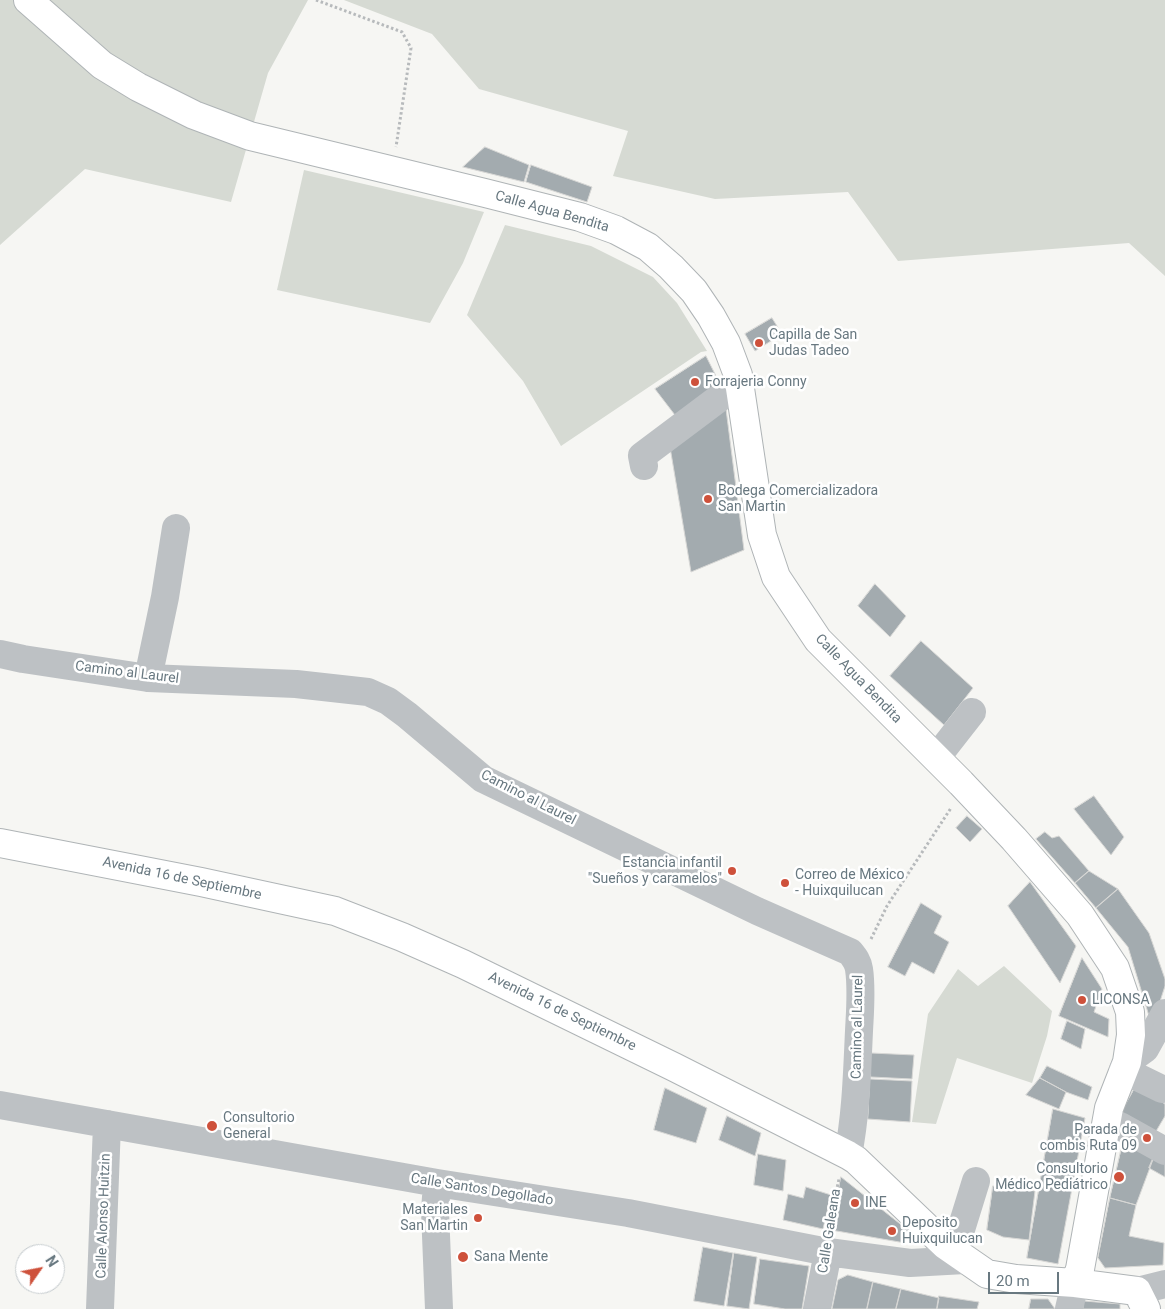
<!DOCTYPE html>
<html>
<head>
<meta charset="utf-8">
<style>
	body { margin:0 }
	#map { position:relative; width:1165px; height:1309px; overflow:hidden; background:#f6f6f3; font-family:Roboto,sans-serif }
	canvas { display:block }
	.north { position:absolute; left:15px; top:1244px; width:50px; height:50px; box-sizing:border-box; background:#fff; border:1px solid #c3c9cc; border-radius:50%; rotate:57deg; font-size:14px; font-weight:700; line-height:20px; text-align:center; color:#687880 }
	.north::after { content:''; display:block; margin:auto; width:18px; height:22px; background:#ce513b; clip-path:polygon(50% 0,100% 100%,50% 72%,0 100%) }
	.scale { position:absolute; left:988px; top:1272px; width:71px; height:22px; box-sizing:border-box; border:2px solid #687880; border-top:0; padding-left:6px; font-size:15px; line-height:18px; white-space:nowrap; color:#687880; -webkit-text-stroke:4px #fff; paint-order:stroke }
</style>
</head>
<body>
<div id="map">
<canvas width="1165" height="1309"></canvas>
<div class="north">N</div>
<div class="scale">20 m</div>
</div>
<script>
const c = document.querySelector('canvas').getContext('2d');
c.lineJoin = 'round';
function paint(path, color) { c.fillStyle = color; c.fill(path, 'evenodd'); }
function strokePath(path, color, width, dash) { c.strokeStyle = color; c.lineWidth = width; c.lineCap = dash ? 'butt' : 'round'; c.setLineDash(dash || []); c.stroke(path); }
function label(font, color, halo, rows, align = 'center') {
  c.font = font + ' Roboto,sans-serif'; c.lineWidth = 5; c.setLineDash([]); c.textBaseline = 'middle'; c.strokeStyle = halo; c.fillStyle = color; for (const [text, x, y, turn = 0] of rows) {
    c.save(); c.translate(x, y); c.rotate((+turn || 0) * Math.PI / 180); c.textAlign = isNaN(turn) ? turn : align; if (halo) c.strokeText(text, 0, 0); c.fillText(text, 0, 0); c.restore();
  }
}
const green = new Path2D(`
	M0 0H308L268 73 231 202 85 169 0 245Z
	M344 0H1165V276L1129 243 898 261 848 192 715 199 613 176 628 131 479 89 432 34Z
	M304 170 484 212 463 263 430 323 277 290Z
	M505 225 591 246 653 277 677 303 707 351 701 352 561 446 523 381 467 315Z
	M1004 966 1052 1011 1047 1036 1032 1083 957 1058 936 1124 912 1122 928 1014 958 969 978 986Z`);
const building = new Path2D(`
	M485 147 529 165 524 182 463 167Z
	M531 165 592 187 587 202 526 182Z
	M772 318 782 334 755 351 745 334Z
	M706 356 722 388 678 419 655 389Z
	M725 401 744 550 691 572 670 447Z
	M875 584 906 616 890 637 858 606Z
	M921 641 973 688 944 725 890 676Z
	M1094 796 1124 837 1111 855 1074 809Z
	M967 816 982 829 970 842 956 828Z
	M1045 832 1052 838 1059 836 1089 871 1075 883 1036 839Z
	M1089 871 1118 889 1096 908 1075 883Z
	M1030 882 1076 946 1060 983 1008 906Z
	M1118 889 1149 933 1165 979V986L1155 1017 1149 1016 1128 947 1096 908Z
	M921 903 942 916 934 933 949 942 934 974 912 962 905 976 888 967Z
	M1082 958 1102 989 1094 1012 1109 1019 1108 1037 1059 1016Z
	M1067 1021 1085 1029 1081 1049 1061 1039Z
	M871 1053 914 1055 912 1079 871 1077Z
	M1047 1066 1092 1087 1088 1100 1066 1092 1040 1078Z
	M1040 1078 1066 1092 1059 1109 1026 1095Z
	M870 1079 912 1081 910 1122 868 1119Z
	M1136 1086 1165 1104V1116L1155 1133 1121 1113Z
	M665 1088 707 1108 696 1143 654 1130Z
	M1053 1109 1085 1118 1058 1264 1027 1258Z
	M727 1116 761 1133 755 1156 719 1140Z
	M1124 1138 1155 1154 1136 1205 1110 1198Z
	M758 1154 786 1160 783 1191 754 1185Z
	M1155 1154 1165 1160V1177L1149 1168Z
	M841 1177 909 1231 905 1243 831 1230Z
	M993 1186 1035 1191 1029 1240 1003 1237 987 1230Z
	M806 1187 831 1195 823 1229 783 1220 788 1194 803 1198Z
	M1110 1198 1136 1205 1129 1236 1164 1243 1163 1265 1105 1268 1098 1258Z
	M703 1247 733 1253 724 1306 694 1301Z
	M734 1253 757 1257 749 1309 727 1306Z
	M760 1259 809 1266 802 1309H785L754 1304Z
	M848 1275 873 1282 867 1309H832L838 1280Z
	M873 1282 901 1289 896 1309H867Z
	M901 1289 939 1298 937 1309H896Z
	M939 1296 979 1302 977 1309H937Z
	M1031 1299H1048L1055 1309H1029Z
	M1084 1301 1120 1304V1309H1083Z`);
const path = new Path2D(`
	M316 0 402 32 411 48 396 147
	M871 939 887 906 951 808
	M829 1226 839 1179`);
const minor = new Path2D(`
	M644 466 642 456 726 393
	M0 654 23 659 148 678 296 684 368 692 388 701 407 715 483 779 757 911 850 952C855 958 858 962 859 969 862 989 860 1011 859 1031 857 1073 856 1114 848 1155
	M148 678 165 597 176 528
	M936 758 972 712
	M1127 1062 1145 1049 1165 1013
	M1123 1070 1162 1089
	M0 1105 437 1183 628 1213 828 1252 910 1263 965 1260
	M1107 1121 1120 1126 1165 1151
	M437 1183 435 1211 439 1309
	M954 1252 976 1181
	M1137 1291 1165 1284
	M100 1309 107 1124
	M817 1309 828 1252
	M1069 1309 1075 1283`);
const major = new Path2D(`
	M28 0 102 65 138 87 194 115 250 136 485 193 580 217 616 230 648 247 671 267 694 291 711 316 726 343 738 375 762 535 776 577 818 640 961 783 1014 839 1080 915 1115 968 1130 1012 1131 1035 1127 1062 1109 1108 1080 1269 1075 1283
	M0 843 201 882 335 911 402 937 463 964 674 1067 848 1155 856 1160 945 1245 987 1274 1016 1279 1075 1283 1137 1291 1146 1309`);
const markers = [
	[759,343,5,"#ce513b"],
	[695,382,5,"#ce513b"],
	[708,499,5,"#ce513b"],
	[732,871,5,"#ce513b"],
	[785,883,5,"#ce513b"],
	[1082,1000,5,"#ce513b"],
	[212,1126,6,"#ce513b"],
	[1147,1138,5,"#ce513b"],
	[1119,1177,6,"#ce513b"],
	[855,1203,5,"#ce513b"],
	[478,1218,5,"#ce513b"],
	[892,1231,5,"#ce513b"],
	[463,1257,6,"#ce513b"]
];
const streetNames = [
	["Calle Agua Bendita",552,212,16],
	["Camino al Laurel",127,673,7],
	["Calle Agua Bendita",858,679,46],
	["Camino al Laurel",528,798,27],
	["Avenida 16 de Septiembre",182,879,12],
	["Avenida 16 de Septiembre",562,1012,26],
	["Camino al Laurel",858,1027,-89],
	["Calle Santos Degollado",482,1190,9],
	["Calle Alonso Huitzin",104,1216,-88],
	["Calle Galeana",830,1231,-81]
];
const poiNames = [
	["Capilla de San",769,335],
	["Judas Tadeo",769,351],
	["Forrajeria Conny",705,382],
	["Bodega Comercializadora",718,491],
	["San Martin",718,507],
	["Estancia infantil",722,863,"right"],
	["\"Sueños y caramelos\"",722,879,"right"],
	["Correo de México",795,875],
	["- Huixquilucan",795,891],
	["LICONSA",1092,1000],
	["Consultorio",223,1118],
	["General",223,1134],
	["Parada de",1137,1130,"right"],
	["combis Ruta 09",1137,1146,"right"],
	["Consultorio",1108,1169,"right"],
	["Médico Pediátrico",1108,1185,"right"],
	["INE",865,1203],
	["Materiales",468,1210,"right"],
	["San Martin",468,1226,"right"],
	["Deposito",902,1223],
	["Huixquilucan",902,1239],
	["Sana Mente",474,1257]
];
paint(green, '#d6dad3');
paint(building, '#a3abaf');
strokePath(building, '#d7d7d5', 1);
strokePath(major, '#afb4b6', 30);
strokePath(path, '#b7babc', 3, [2.5, 2.5]);
strokePath(minor, '#bdc1c4', 28);
strokePath(major, '#fff', 28);
for (const [x, y, r, color] of markers) { const dot = new Path2D(); dot.arc(x, y, r, 0, 2 * Math.PI); c.fillStyle = color; c.fill(dot); strokePath(dot, '#fff', 2); }
label('14px', '#687880', '#fff', streetNames);
label('14px', '#687880', '#fff', poiNames, 'left');
</script>
</body>
</html>
